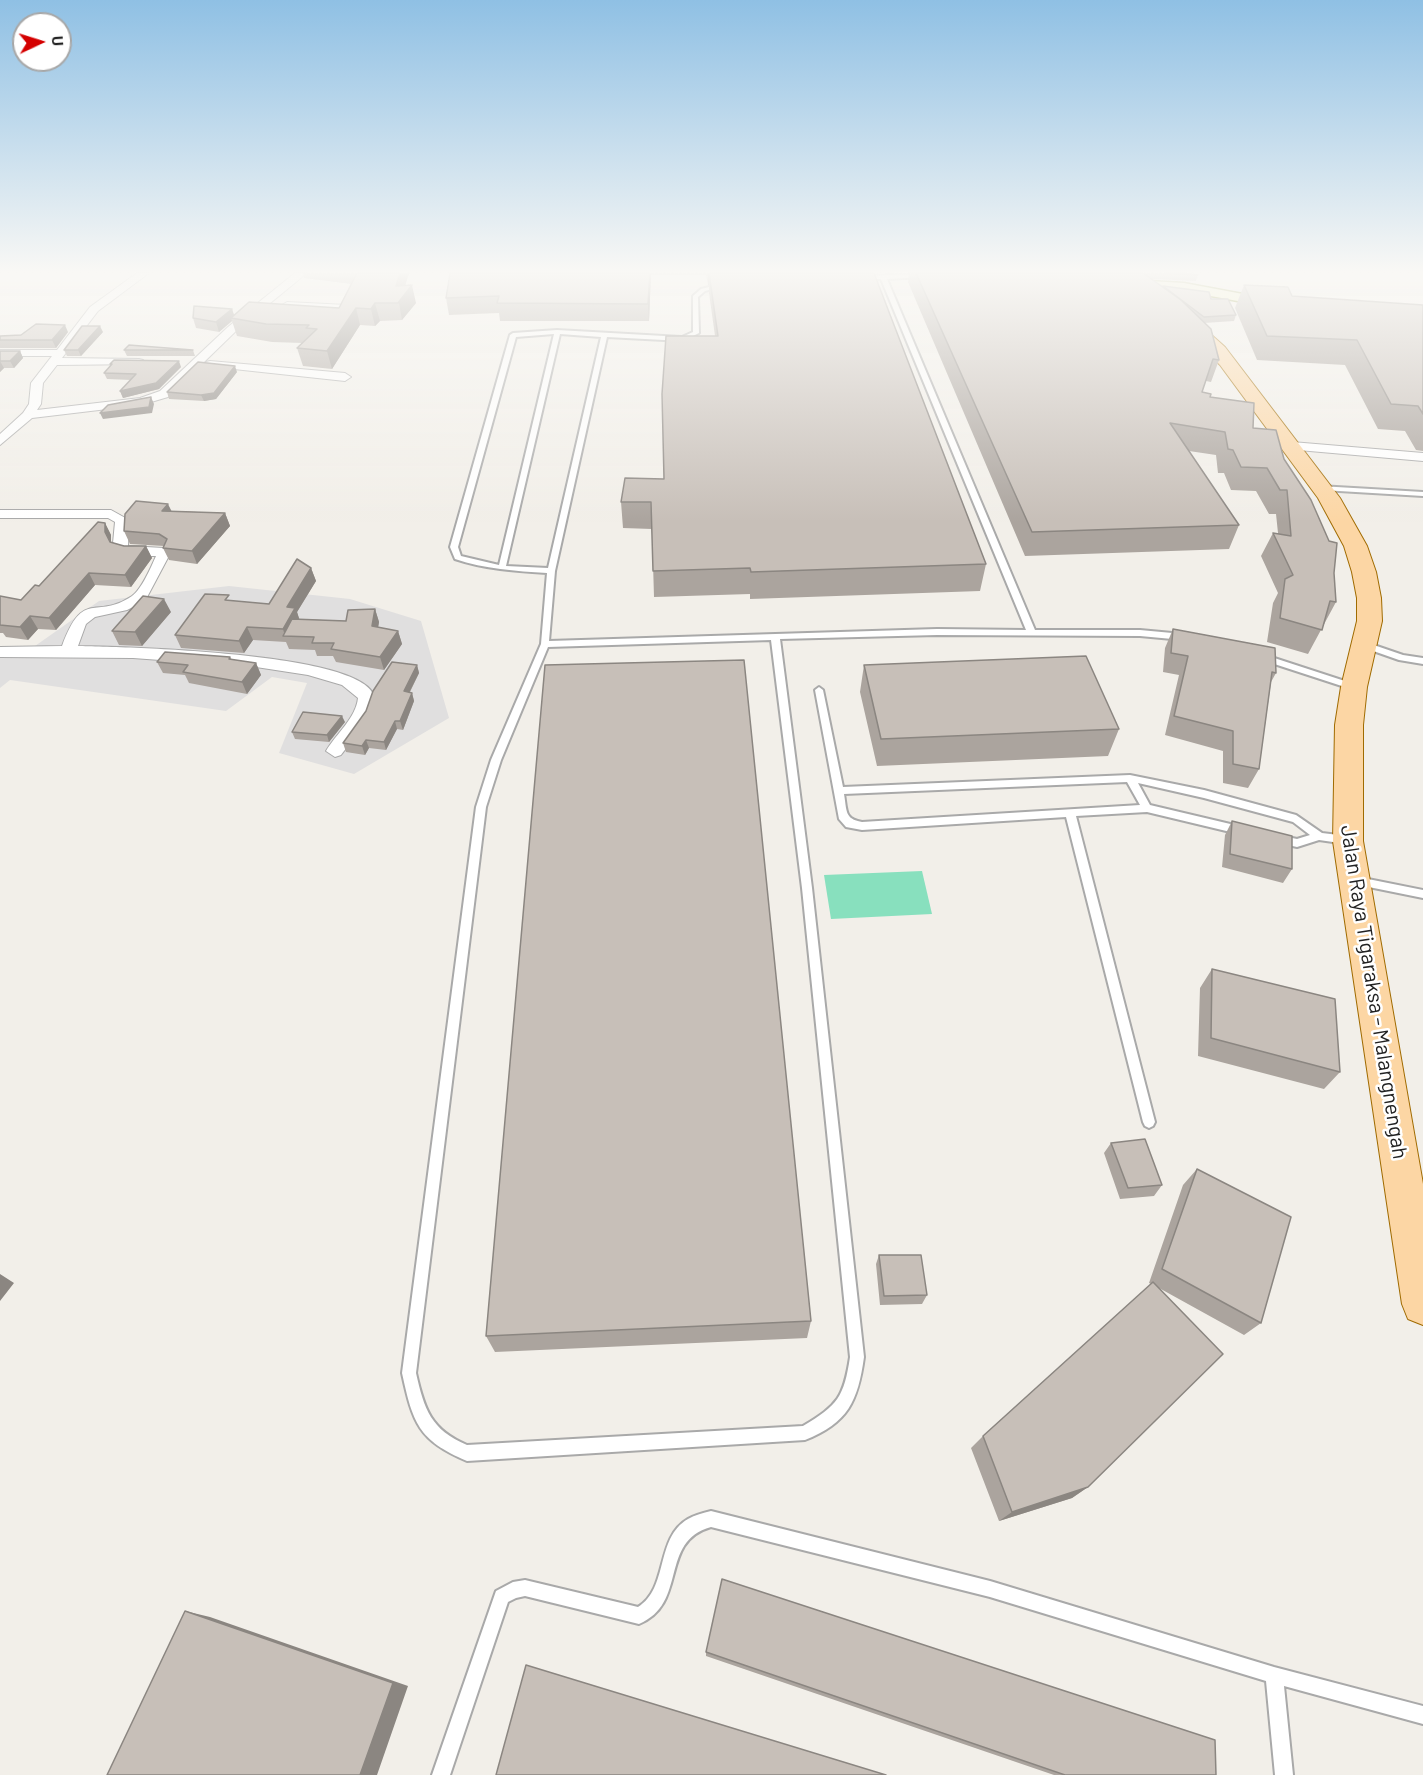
<!DOCTYPE html>
<html>
<head>
<meta charset="utf-8">
<style>
	body { margin:0 }
	#map { position:relative; width:1423px; height:1775px; overflow:hidden; background:#f2efe9; font-family:Barlow,sans-serif }
	canvas { display:block }
	.north { position:absolute; left:12px; top:12px; width:60px; height:60px; box-sizing:border-box; background:#fff; border:2px solid #a7a7a7; border-radius:50%; rotate:86deg; font-size:16px; font-weight:700; line-height:24px; text-align:center; color:#222 }
	.north::after { content:''; display:block; margin:auto; width:21px; height:27px; background:#d40000; clip-path:polygon(50% 0,100% 100%,50% 72%,0 100%) }
</style>
</head>
<body>
<div id="map">
<canvas width="1423" height="1775"></canvas>
<div class="north">U</div>
</div>
<script>
const c = document.querySelector('canvas').getContext('2d');
c.lineJoin = 'round';
function paint(path, color) { c.fillStyle = color; c.fill(path, 'evenodd'); }
function strokePath(path, color, width, dash) { c.strokeStyle = color; c.lineWidth = width; c.lineCap = dash ? 'butt' : 'round'; c.setLineDash(dash || []); c.stroke(path); }
function label(font, color, halo, rows, align = 'center') {
  c.font = font + ' Barlow,sans-serif'; c.lineWidth = 5; c.setLineDash([]); c.textBaseline = 'middle'; c.strokeStyle = halo; c.fillStyle = color; for (const [text, x, y, turn = 0] of rows) {
    c.save(); c.translate(x, y); c.rotate((+turn || 0) * Math.PI / 180); c.textAlign = isNaN(turn) ? turn : align; if (halo) c.strokeText(text, 0, 0); c.fillText(text, 0, 0); c.restore();
  }
}
const residential = new Path2D(`
	M229 586 350 599 421 621 449 718 354 774 279 753 307 683 272 677 226 711 10 680 0 688V647L35 646 99 601Z`);
const pitch = new Path2D(`
	M922 871 932 914 831 919 824 875Z`);
const lane = new Path2D(`
	M922 274 924 275V277L887 279 1035 630H1140L1183 634 1187 637 1183 640 1140 636 937 635 780 639 812 888 864 1357C858 1401 848 1423 805 1440L467 1461C418 1440 413 1423 402 1373L476 807 491 760 541 644 547 573C515 571 485 569 455 559L450 547 510 335 513 333 557 330 682 337 693 332V296L701 289 721 284 724 286 705 291 698 297 699 333 683 341 607 337 555 571 549 641 937 629 1026 630 881 279 863 280 860 278 863 276ZM554 334 499 565 461 556 458 547 516 337ZM560 334 601 337 548 568 506 566ZM771 640 802 888 850 1357C844 1397 838 1405 803 1426L467 1445C431 1430 424 1409 416 1373L486 807 501 760 548 647Z
	M1319 486 1423 492V496L1322 490H1319Z
	M1365 642 1403 655 1423 658V664L1399 660 1362 647V643Z
	M1262 654 1357 685 1358 687 1357 689H1351L1259 659V655Z
	M819 687 823 690 843 787 1130 775 1204 790 1296 815 1322 833 1347 836 1352 840 1347 844 1319 840 1297 847 1274 842 1273 839 1274 836 1278 835 1297 839 1310 835 1293 822 1204 798 1138 783 1150 805 1243 827 1248 831 1243 835 1147 812 1076 816 1155 1122 1153 1126 1149 1128 1145 1126 1143 1122 1066 817 862 830 846 827 839 819 815 690ZM1127 782 1140 805 862 822C844 819 847 810 844 794Z
	M1358 877 1423 890V898L1354 884 1353 881 1354 878Z
	M711 1511 990 1581 1274 1667 1423 1706V1724L1284 1686 1293 1775H1275L1266 1681 990 1597 711 1527C658 1542 689 1603 639 1624L525 1596 516 1598 508 1602 450 1775H432L496 1591 513 1582 525 1580 638 1607C669 1588 655 1538 688 1519 695 1515 703 1513 711 1511Z`);
const street = new Path2D(`
	M137 273H149L98 311 62 358 139 359 143 360V364L57 365 43 383 41 404 37 410 140 398 160 391 228 327 295 273H307L236 331 168 397 141 405 32 418 0 445V434L23 413 29 404 31 383 52 356H0V350H57L90 307Z
	M287 302 347 305 352 308 347 311 283 307 282 305Z
	M210 361 345 373 351 377 345 381 206 366V362Z
	M1292 442 1423 453V461L1287 449V443Z
	M0 510H111L129 520 128 546 164 548 171 552 145 601 127 610 95 617 86 624 78 646C122 647 362 652 374 696 378 711 349 744 341 755L335 757 326 751C336 734 356 718 358 698L342 685 308 675 256 667 133 658 0 657V647L62 646C84 587 95 621 132 596 142 589 151 567 156 556H130L117 552 113 543 115 522 108 518H0Z`);
const secondary = new Path2D(`
	M1133 280 1184 283 1275 300 1282 304 1275 308 1184 291 1128 287 1126 284Z`);
const primary = new Path2D(`
	M1108 273H1128L1144 283 1187 313 1225 347 1340 498 1367 546 1376 572 1381 598 1382 621 1367 687 1363 725V841L1423 1184V1325L1408 1319 1402 1304 1333 841 1335 725 1341 687 1357 621V598L1352 572 1344 546 1318 498 1220 365 1175 320Z`);
const wall = new Path2D(`
	M303 273H410L408 276 405 285 416 303 402 320 380 321 375 326 360 325 332 369 303 366 297 348 302 343 272 342 237 336 232 321 219 332 196 328 193 318 232 309 234 315 339 308 351 284 304 278Z
	M450 273H874L986 564 980 591 750 599V594L654 597 652 529 623 528 621 502 664 479 715 336 709 293V285H708L706 275H651L649 321H500L499 313 449 315 446 298Z
	M909 273H1186L1198 275 1196 281 1150 279 1163 287V286L1211 299 1236 315 1234 321 1204 323 1219 360 1211 382 1206 381 1202 392 1210 397 1253 428 1284 459 1334 573 1336 602 1308 654 1267 642 1273 603 1278 593 1261 556 1273 533H1278L1276 514H1269L1256 491 1231 490 1224 473H1218L1216 455 1189 451 1239 525 1229 549 1025 556 908 282Z
	M1244 285 1292 296 1423 305V451L1416 450 1405 431 1378 429 1345 365 1257 360 1235 308Z
	M68 332 56 348H0V336Z
	M103 332 81 356H67L64 350Z
	M124 350H193L195 356H127Z
	M0 351H20L23 358 14 368H4L0 372Z
	M110 364 181 367 159 389 123 398 120 391 131 380 107 379 104 373 111 366Z
	M237 372 216 399 204 401 169 399 167 392Z
	M172 511 225 513 230 526 197 564 169 560 163 548 164 546 130 544 124 531Z
	M105 523 111 535V542L124 546H146L152 558 131 587 95 585 56 630 38 629 28 640 6 637 3 633H0V596L21 600 39 586Z
	M311 568 316 581 297 612 299 619 346 621 375 609 379 622 378 627 398 631 402 644 384 670 336 662 333 656H317L315 650 289 649 286 642 253 640 244 653 181 648 175 635 231 601 269 604Z
	M171 612 142 646 119 645 112 631Z
	M1173 629 1276 673 1271 682 1259 769 1248 788 1223 783V751L1165 735 1179 675 1163 672 1165 648Z
	M230 657 232 660 256 663 261 675 247 694 189 683 185 675 163 673 157 662Z
	M417 665 419 673 410 692 412 693 414 701 403 730 397 729 386 750 369 748 365 755 346 752 343 743Z
	M864 665 1119 729 1108 756 877 766 860 692Z
	M345 722 329 742 295 739 292 732Z
	M1232 821 1292 869 1283 883 1222 867 1225 835Z
	M1212 969 1340 1072 1324 1089 1198 1056 1200 988Z
	M1111 1143 1162 1185 1154 1196 1120 1199 1104 1153Z
	M1197 1169 1261 1323 1244 1335 1159 1288 1088 1487 1072 1498 999 1521 971 1448 983 1436 1151 1284 1149 1283 1183 1185Z
	M879 1255 927 1295 922 1304 880 1305 876 1264Z
	M811 1321 807 1338 495 1352 486 1336Z
	M706 1652 1216 1775H1054L706 1656Z`);
const shadedWall = new Path2D(`
	M400 273H410L408 276 401 300 412 285 416 303 402 320 396 286Z
	M650 273H651L649 321 648 304Z
	M708 273H709V285H708Z
	M375 303 380 321 375 326 371 309Z
	M356 308 360 325 332 369 327 351Z
	M232 309 235 318H231L232 321 219 332 216 322Z
	M65 325 68 332 56 348 52 340Z
	M100 326 103 332 81 356 78 350Z
	M20 351 23 358 14 368 10 361Z
	M0 361 4 368 0 372Z
	M179 361 181 367 159 389 123 398 120 391Z
	M235 366 237 372 216 399 204 401 201 395Z
	M151 397 154 404 152 413 103 419 100 413Z
	M168 504 174 516 162 511Z
	M225 513 230 526 197 564 192 551Z
	M105 523 111 535V544L105 532Z
	M146 546 152 558 131 587 125 575Z
	M311 568 316 581 297 612 300 621 285 636 283 629 287 607Z
	M89 573 95 585 56 630 49 618Z
	M164 599 171 612 142 646 135 632Z
	M375 609 379 622 376 640 372 626Z
	M30 616 38 629 28 640 20 627Z
	M247 627 253 640 244 653 239 641Z
	M398 631 402 644 384 670 380 657Z
	M256 663 261 675 247 694 242 682Z
	M417 665 419 673 406 699 404 691Z
	M412 693 414 701 403 730 400 721Z
	M342 716 345 722 329 742 327 735Z
	M395 721 397 729 386 750 384 742Z
	M366 740 369 748 365 755 362 746Z
	M0 1274 14 1283 0 1301Z
	M1088 1487 1072 1498 999 1521 1012 1512Z
	M185 1611 210 1617 408 1686 377 1775H360Z`);
const building = new Path2D(`
	M357 273H400L396 286 412 285 398 303H375L371 309 356 308 327 351 297 348 317 329 306 328 309 325 266 324 231 318 249 302 339 308Z
	M450 273H650L648 304 497 303 499 296 446 298Z
	M709 273H874L986 564 751 572 750 568 653 571 651 502H621L625 478 664 479 662 394 666 336H718Z
	M916 273H1143L1181 300 1211 329 1219 360 1213 359 1202 392 1211 394 1210 397 1254 403 1253 428 1276 430 1284 459 1311 500 1329 541 1337 543 1334 573 1336 602 1330 601 1322 630 1280 618 1285 579 1293 575 1273 533 1291 536 1287 490H1280L1267 468 1241 467 1233 450 1228 449 1225 432 1170 423 1239 525 1032 532Z
	M1164 273H1186L1198 275Z
	M1244 285 1288 287 1292 296 1423 305V414L1418 406 1391 404 1357 340 1267 336Z
	M1163 286 1209 292 1211 299H1228L1236 315 1204 317Z
	M194 306 232 309 216 322 193 318Z
	M36 324 65 325 52 340H0V336L21 335Z
	M82 326H100L78 350H64Z
	M129 345 193 350H124Z
	M0 351H20L10 361H0Z
	M114 360 179 361 156 383 120 391 136 374 104 373 112 364H110Z
	M198 362 235 366 214 393 201 395 167 392Z
	M151 397 149 407 100 413 108 405Z
	M136 501 168 504 162 511 225 513 192 551 163 548 167 539 159 534 124 531 125 514Z
	M98 522 105 523V532L110 542 124 546H146L125 575 89 573 49 618 30 616 20 627 0 625V596L21 600 35 585 39 586Z
	M297 559 311 568 287 607 295 608 283 629 247 627 239 641 175 635 205 594 229 595 225 600 269 604Z
	M143 596 164 599 135 632 112 631Z
	M375 609 372 626 398 631 380 657 331 649 334 643H312L314 637 283 636 292 619 346 621 348 610Z
	M1173 629 1275 648 1276 673 1272 672 1259 769 1233 764V731L1174 716 1188 656 1171 653Z
	M165 652 230 657 229 659 256 663 242 682 183 672 188 665 157 662Z
	M1086 656 1119 729 881 739 864 665Z
	M744 660 811 1321 486 1336 545 665Z
	M392 662 417 665 404 691 412 693 400 721H395L384 742 366 740 362 746 343 743 366 711 373 691Z
	M303 712 342 716 327 735 292 732Z
	M1232 821 1292 836V869L1230 854Z
	M1212 969 1335 999 1340 1072 1211 1038Z
	M1145 1139 1162 1185 1128 1188 1111 1143Z
	M1197 1169 1291 1217 1261 1323 1162 1269Z
	M879 1255H921L927 1295 884 1296Z
	M1153 1282 1223 1354 1088 1487 1012 1512 983 1436Z
	M722 1579 1215 1740 1216 1775H1065L706 1652Z
	M185 1611 393 1683 360 1775H107Z
	M526 1665 886 1775H496Z`);
const streetNames = [
	["Jalan Raya Tigaraksa - Malangnengah",1374,992,81]
];
paint(residential, '#e0dfdf');
paint(pitch, '#88e0be');
strokePath(lane, '#a9a9a9', 4);
strokePath(street, '#a9a9a9', 2);
strokePath(secondary, '#707d05', 3);
strokePath(primary, '#a06b00', 2);
paint(lane, '#fff');
paint(street, '#fff');
paint(secondary, '#f7fabf');
paint(primary, '#fcd6a4');
paint(wall, '#aba49e');
paint(shadedWall, '#8b8681');
paint(building, '#c7bfb8');
strokePath(building, '#8b8681', 1.5);
const sky = c.createLinearGradient(0, 0, 0, 522);
sky.addColorStop(0, '#8fc0e4');
sky.addColorStop(0.52, '#f9f8f5');
sky.addColorStop(1, '#f9f8f500');
c.fillStyle = sky;
c.fillRect(0, 0, 1423, 522);
label('21px', '#222', '#fff', streetNames);
</script>
</body>
</html>
